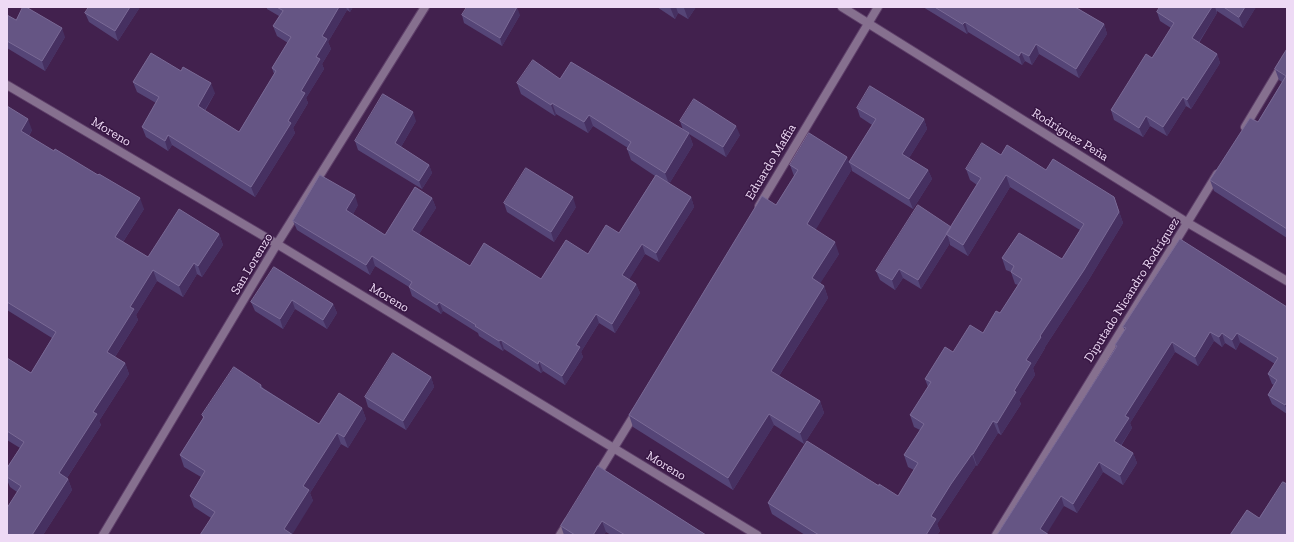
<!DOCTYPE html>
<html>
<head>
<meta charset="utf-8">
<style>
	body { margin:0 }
	#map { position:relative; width:1294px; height:542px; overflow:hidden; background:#42214e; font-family:"Zilla Slab",serif }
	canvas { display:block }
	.frame { position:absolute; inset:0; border:8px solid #eedaf5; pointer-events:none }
</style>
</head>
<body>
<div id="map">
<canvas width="1294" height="542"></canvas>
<div class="frame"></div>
</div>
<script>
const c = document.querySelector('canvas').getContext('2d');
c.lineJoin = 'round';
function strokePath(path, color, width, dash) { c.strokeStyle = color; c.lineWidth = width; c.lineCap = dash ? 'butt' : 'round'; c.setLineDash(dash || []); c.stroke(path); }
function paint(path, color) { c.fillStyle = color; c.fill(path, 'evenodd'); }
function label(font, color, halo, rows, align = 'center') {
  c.font = font + ' "Zilla Slab",serif'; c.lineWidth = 3; c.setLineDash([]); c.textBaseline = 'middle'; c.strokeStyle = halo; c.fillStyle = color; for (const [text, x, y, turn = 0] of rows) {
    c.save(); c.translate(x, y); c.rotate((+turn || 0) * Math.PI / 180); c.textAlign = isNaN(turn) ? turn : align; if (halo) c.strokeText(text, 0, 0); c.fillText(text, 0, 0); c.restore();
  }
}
const street = new Path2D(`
	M842 7 1188 223 1287 281
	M7 85 277 244 757 535
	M1245 127 1287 57
	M759 206 878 7
	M596 477 636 412
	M103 535 277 244 425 7
	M560 535 568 522
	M996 535 1217 174`);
const wall = new Path2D(`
	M89 7H140L118 41 89 22 85 13Z
	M267 7H353L350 12 347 10 328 42 331 49 322 64 324 69 306 98 308 103 293 128 295 133 255 197 172 145 168 151 146 137 142 127 156 103 137 92 133 82 215 93 205 111 239 132 274 74 272 68 288 43 277 36 273 26 279 16 267 9Z
	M657 7H696L688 19 678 13 675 19Z
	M923 7H1075L1104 24 1107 34 1079 78 1039 54 1032 65 1025 61 1022 65 968 32 967 34Z
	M1160 7H1256L1243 28 1217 11V13L1199 43 1217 54 1220 63 1191 109 1186 106 1167 136 1150 126 1143 137 1114 120 1111 110 1152 58 1171 28 1160 21 1157 12Z
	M7 15 16 20 65 37 45 71 7 48Z
	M462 15H520L502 46 464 23Z
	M1287 49V238L1214 191 1210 180 1258 122 1282 82 1279 80 1275 69Z
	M560 79 683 130 680 121 740 135 726 157 689 134 693 145 669 184 691 197 694 207 659 262 645 254 629 279 636 284 640 293 615 333 599 323 581 352 583 357 565 385 543 371 541 373 504 349 503 351 479 336 478 333 443 311 441 314 412 296 409 287 375 266 370 275 297 230 293 221 358 205 353 214 385 235 432 198 436 208 419 234 470 266 541 279 588 254 619 233 655 176 631 160 627 149 628 148 593 126 588 133 556 114 555 116 521 94 517 83Z
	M7 106 32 130 29 136 144 209 123 242 148 257 219 234 223 245 202 277 197 274 183 297 157 281 136 315 138 320 115 357 125 363 129 374 99 421 101 425 67 478 68 479 72 490 43 535H7L17 492 10 487 7 480V468L20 448 7 440V358L31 373 52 338 7 310Z
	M857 108 924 119 927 129 909 158 928 170 932 179 913 209 852 171V169L815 230 839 254 820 283 824 286 828 298 779 376 820 401 824 413 804 444 774 425 733 490 633 427 629 415 776 205 794 176 790 165 849 162 872 125 860 117Z
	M416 121 401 147 429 165 432 173 422 189 358 150 355 141Z
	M1001 155 1046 170 1114 197 1123 223 1088 281 1045 347V348L1033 368 1035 375 1019 400 1021 404 1001 435 998 433 977 466 976 465 937 524 940 531 937 535H805L772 514 768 503 879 486 898 496 914 470 908 467 904 455 920 430 914 427 910 415 928 387 925 379 953 352 983 333 1000 313 1018 285 1015 284 1011 272 1006 270 1002 258 1062 259 1080 230 1010 187 968 256 950 245V243L921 289 903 278 895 290 880 280 876 271 951 227 977 185 970 180 966 169Z
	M504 203 576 207 554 242 507 212Z
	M274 267 333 304 337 313 327 329 295 309 283 329 255 311 251 302Z
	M1287 307V414L1272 404 1268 395 1274 385 1272 384 1268 374 1275 364 1240 342 1236 350 1225 343 1222 347 1214 341 1198 366 1175 352 1130 423 1132 428 1121 446 1133 453 1137 463 1123 485 1103 472 1077 513 1064 506 997 535 1088 392 1116 347 1115 345 1125 330 1123 327Z
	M431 377 434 387 406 430 368 407 365 397Z
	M261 385 263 388 319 424 362 408 366 419 348 448 341 444 310 493 313 501 211 518 194 507 190 496 201 477 184 467 180 455 203 418 202 415Z
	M598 466 706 535H611L606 532 604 535H564L561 526Z`);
const shadedWall = new Path2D(`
	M130 7H140L118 41 115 31Z
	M339 7H346L347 10 328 42 331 49 322 64 324 69 306 98 308 103 293 128 295 133 255 197 251 187 288 121 316 57 322 36Z
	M348 7H353L350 12Z
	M517 7 520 15 502 46 500 38Z
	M670 7H676L678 13 675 19Z
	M684 7H696L688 19 684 8Z
	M1212 7H1215L1217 13 1195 48 1192 38Z
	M1245 7H1256L1243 28 1239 17Z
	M965 22 968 32 967 34 963 24Z
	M1104 24 1107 34 1079 78 1076 69Z
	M62 28 65 37 45 71 42 61Z
	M1036 44 1039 54 1032 65 1029 56Z
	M1021 52 1025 61 1022 65 1019 56Z
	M1217 54 1220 63 1191 109 1187 100Z
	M211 83 215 93 201 116 198 106Z
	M1183 97 1186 106 1167 136 1163 127Z
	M552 103 556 114 555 116 551 105Z
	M413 112 416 121 398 152 395 143Z
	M589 115 593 126 588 133 584 122Z
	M1146 116 1150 126 1143 137 1139 128Z
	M28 119 32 130 25 142 21 131Z
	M924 119 927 129 906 163 902 154Z
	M736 126 740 135 726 157 723 147Z
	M689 133 693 145 669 184 665 173Z
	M168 135 172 145 168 151 165 141Z
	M847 157 852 169 812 236 807 224Z
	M429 165 432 173 422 189 419 181Z
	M928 170 932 179 913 209 909 199Z
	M1006 175 1010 187 968 256 963 245Z
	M355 195 358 205 350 220 346 210Z
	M573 197 576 207 554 242 551 232Z
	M691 197 694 207 659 262 656 253Z
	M1114 197 1123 223 1088 281 1045 347V348L1033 368 1035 375 1019 400 1021 404 1001 435 997 423 1026 360 1040 336Z
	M140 198 144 209 119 248 115 237Z
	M432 198 436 208 416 239 412 230Z
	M219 234 223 245 202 277 198 266Z
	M947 234 950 243 921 289 918 280Z
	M835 242 839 254 816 290 812 278Z
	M642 244 645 254 626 285 622 275Z
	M372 256 375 266 370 275 366 265Z
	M194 263 197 274 183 297 179 286Z
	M899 269 903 278 895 290 892 280Z
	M153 270 157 281 136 315 138 320 111 363 107 352 130 307Z
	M636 284 640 293 615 333 612 324Z
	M824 286 828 298 775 382 771 371Z
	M292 300 295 309 283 329 280 319Z
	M439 302 443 311 441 314 437 305Z
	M333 304 337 313 327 329 323 320Z
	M596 314 599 323 581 352 583 357 565 385 562 376 576 345Z
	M1210 332 1214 341 1198 366 1195 357Z
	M1222 333 1225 343 1222 347 1219 337Z
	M1237 333 1240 342 1236 350 1232 340Z
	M501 340 504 349 503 351 499 341Z
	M1172 342 1175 352 1130 423 1132 428 1117 451 1114 441 1125 416Z
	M539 361 543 371 541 373 538 364Z
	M125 363 129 374 99 421 101 425 63 484 59 473 93 412Z
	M431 377 434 387 406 430 403 421Z
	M820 401 824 413 804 444 800 433Z
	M1287 402V410L1285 405Z
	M362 408 366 419 348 448 344 437Z
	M769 414 774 425 733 490 728 478Z
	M993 421 998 433 977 466 973 454Z
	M337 433 341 444 310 493 313 501 292 535 284 529 303 486Z
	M1133 453 1137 463 1123 485 1120 475Z
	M972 454 976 465 937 524 940 531 937 535H926L931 516 951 484Z
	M1099 462 1103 472 1077 513 1073 504Z
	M68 479 72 490 43 535H32Z
	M1061 496 1064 506 1046 535 1040 529Z
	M602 521 606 532 604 535H593Z`);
const building = new Path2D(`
	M23 7H26L62 28 42 61 7 41V15L16 20Z
	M89 7H130L115 31 85 13Z
	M277 7H339L322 36 327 39 316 57 320 59 301 91 305 93 288 121 291 123 251 187 168 135 165 141 142 127 159 97 133 82 151 53 181 71 183 67 211 83 198 106 239 132 276 71 272 68 291 37 273 26 283 11Z
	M467 7H517L500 38 462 15Z
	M935 7H1075L1104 24 1076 69 1036 44 1029 56 1021 52 1019 56 965 22 963 24Z
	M1160 7H1212L1192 38 1217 54 1187 100 1183 97 1163 127 1146 116 1139 128 1111 110 1146 54 1152 58 1174 23 1157 12Z
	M1224 7H1245L1239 17Z
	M1287 49V229L1210 180 1250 118 1258 122 1286 76 1275 69Z
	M533 60 560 79 571 62 689 133 665 173 627 149 631 142 589 115 584 122 552 103 551 105 517 83Z
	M870 86 924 119 902 154 928 170 909 199 849 162 876 119 857 108Z
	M383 94 413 112 395 143 429 165 419 181 355 141Z
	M694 99 736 126 723 147 680 121Z
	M7 106 28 119 21 131 54 151 55 149 98 175 99 174 140 198 115 237 148 257 179 209 219 234 198 266 194 263 179 286 153 270 130 307 134 309 107 352 125 363 93 412 97 414 59 473 68 479 32 535H7V508L21 486 7 477V468L24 442 7 431V358L31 373 56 332 7 302Z
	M809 133 847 157 807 224 835 242 812 278 824 286 771 371 820 401 800 433 769 414 728 478 629 415 762 196 776 205 798 170 790 165Z
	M982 143 1001 155 1007 145 1046 170 1053 159 1114 197 1119 212 1084 270 1040 336 1041 337 1026 360 1031 363 1014 391 1016 392 997 423 993 421 973 454H972L951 484 931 516 936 519 926 535H819L768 503 807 441 879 486V484L898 496 918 463 904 455 924 424 910 415 931 382 925 379 945 347 953 352 970 325 983 333 996 311 1000 313 1022 279 1011 272 1014 266 1002 258 1019 233 1062 259 1084 224 1006 175 963 245 946 234 981 178 966 169Z
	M526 168 573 197 551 232 504 203Z
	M320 175 355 195 346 210 385 235 415 187 432 198 412 230 470 266 484 243 541 279 566 240 588 254 606 225 619 233 656 175 691 197 656 253 642 244 622 275 636 284 612 324 596 314 576 345 580 347 562 376 539 361 538 364 501 340 499 341 475 326 476 325 439 302 437 305 409 287 412 282 372 256 366 265 293 221Z
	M918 205 951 227 918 280 899 269 892 280 876 271Z
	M1180 239 1287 307V402L1285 405 1268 395 1277 380 1268 374 1278 358 1237 333 1232 340 1222 333 1219 337 1210 332 1195 357 1172 342 1125 416 1129 418 1114 441 1133 453 1120 475 1099 462 1073 504 1061 496 1040 529 1049 535H997L1088 392 1117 346 1115 345 1126 328 1123 327Z
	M274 267 333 304 323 320 292 300 280 319 251 302Z
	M393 353 431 377 403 421 365 397Z
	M234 367 261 385 260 387 319 424 339 393 362 408 344 437 337 433 303 486 309 490 284 529 293 535H200L215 512 190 496 205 471 180 455 204 417 202 415Z
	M598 466 706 535H625L602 521 593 535H575L561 526Z
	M1283 482 1287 484V535H1230L1247 510 1259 518Z`);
const streetNames = [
	["Moreno",111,132,31],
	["Rodríguez Peña",1070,135,32],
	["Eduardo Maffia",771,162,-59],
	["San Lorenzo",252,264,-59],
	["Diputado Nicandro Rodríguez",1132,290,-58],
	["Moreno",389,298,31],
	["Moreno",666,466,31]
];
strokePath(street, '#5e3f69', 10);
strokePath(street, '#86708f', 8);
paint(wall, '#554577');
paint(shadedWall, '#463061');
paint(building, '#655584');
strokePath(building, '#7a6a96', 1);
label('13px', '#eedaf5', '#371643', streetNames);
</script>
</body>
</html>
